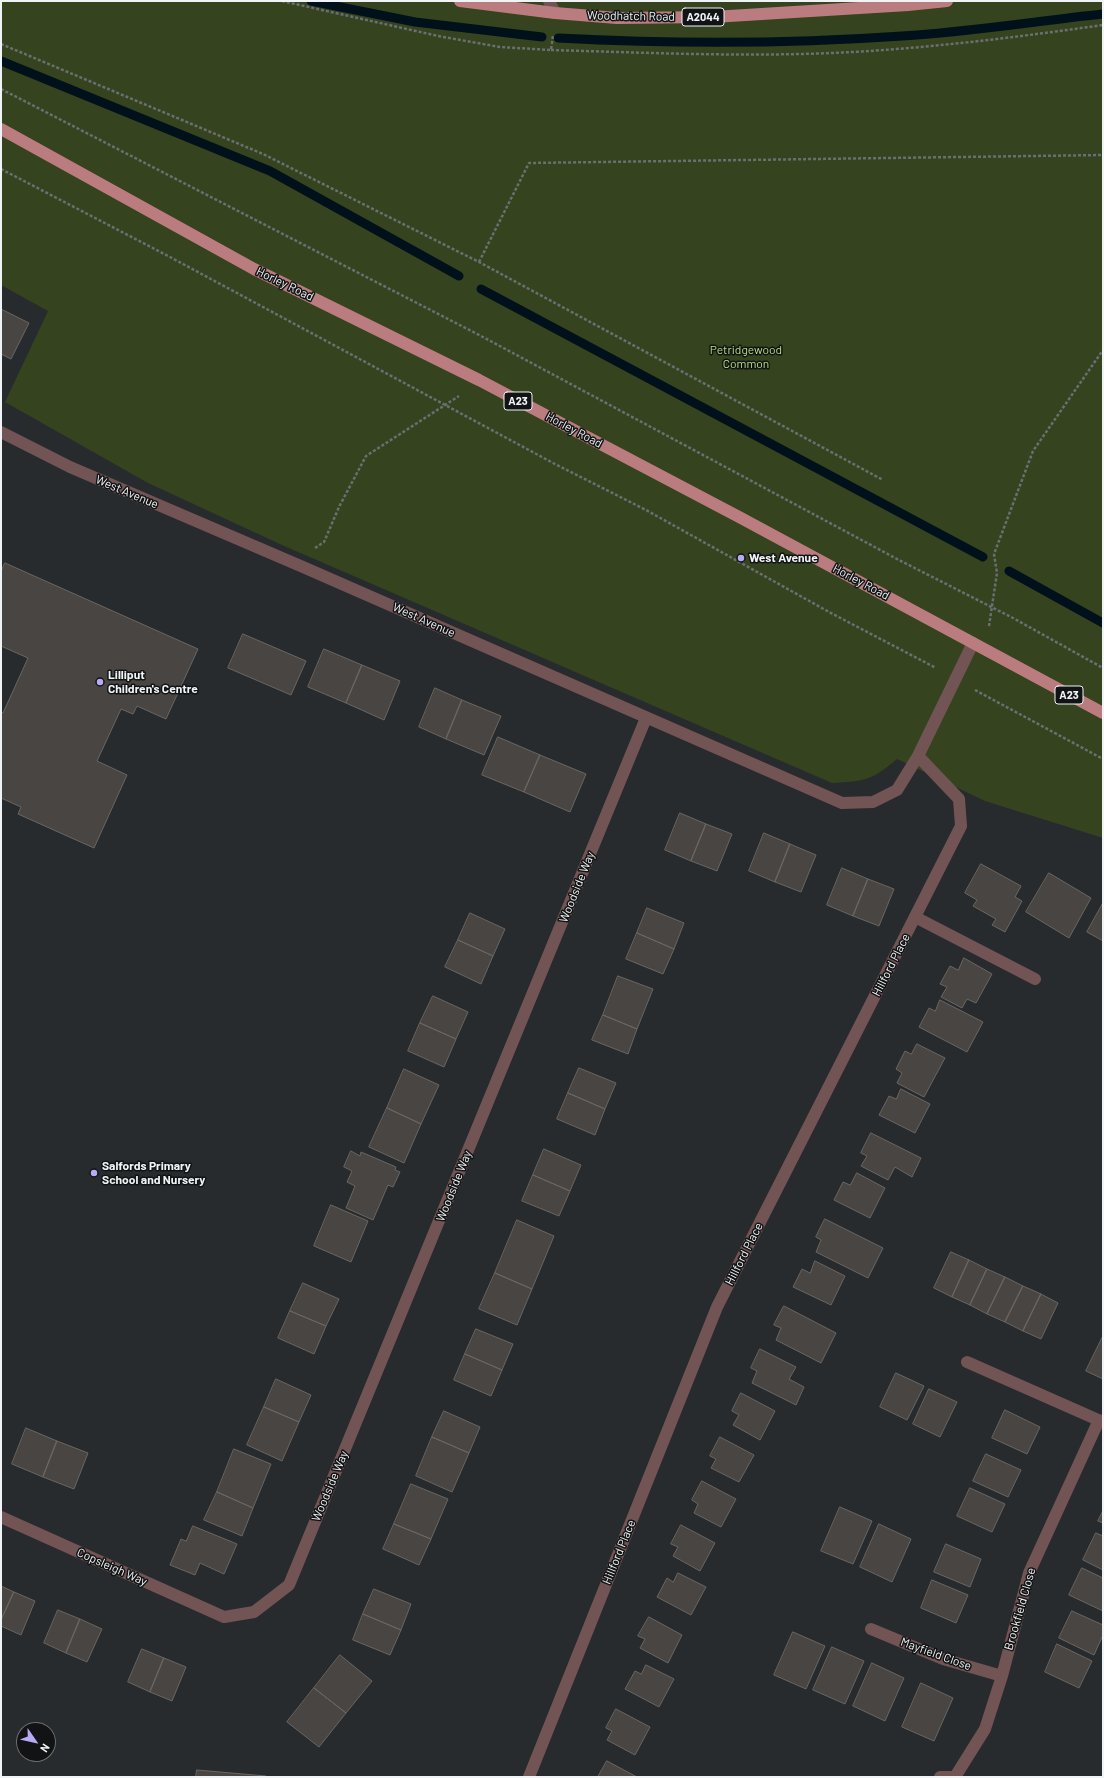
<!DOCTYPE html>
<html>
<head>
<meta charset="utf-8">
<style>
	body { margin:0 }
	#map { position:relative; width:1104px; height:1778px; overflow:hidden; background:#272b2e; font-family:Barlow,sans-serif }
	canvas { display:block }
	.frame { position:absolute; inset:0; border:2px solid #f1f4f6; pointer-events:none }
	.north { position:absolute; left:16px; top:1722px; width:40px; height:40px; box-sizing:border-box; background:#111314; border:1px solid #6b6d6e; border-radius:50%; rotate:124deg; font-size:11px; font-weight:700; line-height:16px; text-align:center; color:#f1f4f6 }
	.north::after { content:''; display:block; margin:auto; width:14px; height:18px; background:#b9aaf7; clip-path:polygon(50% 0,100% 100%,50% 72%,0 100%) }
</style>
</head>
<body>
<div id="map">
<canvas width="1104" height="1778"></canvas>
<div class="frame"></div>
<div class="north">N</div>
</div>
<script>
const c = document.querySelector('canvas').getContext('2d');
c.lineJoin = 'round';
function paint(path, color) { c.fillStyle = color; c.fill(path, 'evenodd'); }
function strokePath(path, color, width, dash) { c.strokeStyle = color; c.lineWidth = width; c.lineCap = dash ? 'butt' : 'round'; c.setLineDash(dash || []); c.stroke(path); }
function label(font, color, halo, rows, align = 'center') {
  c.font = font + ' Barlow,sans-serif'; c.lineWidth = 3; c.setLineDash([]); c.textBaseline = 'middle'; c.strokeStyle = halo; c.fillStyle = color; for (const [text, x, y, turn = 0] of rows) {
    c.save(); c.translate(x, y); c.rotate((+turn || 0) * Math.PI / 180); c.textAlign = isNaN(turn) ? turn : align; if (halo) c.strokeText(text, 0, 0); c.fillText(text, 0, 0); c.restore();
  }
}
const green = new Path2D(`
	M1 1H1103V838L985 801 897 759C871 781 865 781 832 783L282 545 148 483 5 402 48 311 1 285Z`);
const stream = new Path2D(`
	M311 1 415 22 542 37
	M558 38C672 44 788 44 902 36 968 32 1037 21 1103 14
	M1 61 270 171 459 276
	M481 289 983 557
	M1009 571 1103 623`);
const building = new Path2D(`
	M1 309 29 323 11 359 1 354Z
	M5 563 198 649 166 719 137 706 133 714 121 709 97 761 127 775 94 848 18 814 21 807 1 798V712L3 713 28 658 1 646V572Z
	M243 634 306 661 291 695 228 668Z
	M324 649 362 665 346 703 308 687Z
	M362 665 400 681 384 720 346 703Z
	M435 688 462 700 446 739 419 727Z
	M462 700 501 716 484 755 446 739Z
	M498 737 540 755 524 792 482 775Z
	M540 755 586 774 570 812 524 792Z
	M680 813 706 824 691 861 665 850Z
	M706 824 732 834 717 871 691 861Z
	M764 833 790 844 775 882 749 871Z
	M790 844 816 855 801 892 775 882Z
	M981 864 1021 886 1015 897 1022 901 1005 932 992 925 996 919 973 906 977 900 965 893Z
	M842 868 868 879 853 916 827 905Z
	M1049 873 1091 898 1069 938 1026 912Z
	M868 879 894 889 879 926 853 916Z
	M1103 903V941L1087 932Z
	M647 908 684 923 674 949 637 933Z
	M470 913 505 929 493 956 458 940Z
	M637 933 674 949 663 974 626 959Z
	M458 940 493 956 481 984 445 967Z
	M964 958 992 974 976 1003 967 999 962 1008 941 997 947 987 940 984 950 966 958 970Z
	M618 976 653 989 637 1029 603 1015Z
	M433 996 468 1012 456 1039 420 1023Z
	M940 1000 983 1022 967 1052 919 1027 929 1008 935 1011Z
	M603 1015 637 1029 628 1054 592 1040Z
	M420 1023 456 1039 444 1067 408 1051Z
	M917 1044 945 1058 924 1097 897 1083 902 1073 896 1069 905 1051 911 1054Z
	M579 1068 616 1083 605 1109 568 1093Z
	M404 1069 439 1085 421 1124 387 1108Z
	M901 1089 930 1104 915 1133 879 1115 889 1096 896 1099Z
	M568 1093 605 1109 595 1135 557 1119Z
	M387 1108 421 1124 404 1163 369 1147Z
	M871 1133 921 1158 912 1177 895 1167 888 1180 861 1166 867 1156 861 1153Z
	M544 1149 581 1165 570 1191 533 1175Z
	M351 1151 360 1156 361 1152 396 1167 395 1170 400 1172 393 1187 388 1185 373 1220 346 1208 355 1186 347 1182 352 1171 344 1167Z
	M857 1173 885 1188 870 1218 834 1200 843 1182 850 1185Z
	M533 1175 570 1191 559 1216 522 1201Z
	M331 1205 368 1221 351 1262 314 1246Z
	M825 1219 883 1248 868 1278 816 1252 821 1240 816 1237Z
	M517 1220 554 1236 532 1289 495 1273Z
	M951 1252 969 1260 952 1297 934 1288Z
	M969 1260 987 1269 970 1305 952 1297Z
	M815 1261 845 1276 831 1305 793 1287 802 1269 810 1273Z
	M987 1269 1005 1277 987 1314 970 1305Z
	M495 1273 532 1289 517 1325 479 1309Z
	M1005 1277 1023 1286 1005 1322 987 1314Z
	M303 1283 339 1299 326 1326 290 1311Z
	M1023 1286 1041 1294 1023 1331 1005 1322Z
	M1041 1294 1058 1303 1041 1339 1023 1331Z
	M784 1306 836 1333 821 1363 776 1340 781 1328 774 1325Z
	M290 1311 326 1326 314 1354 278 1338Z
	M476 1329 513 1344 502 1370 465 1354Z
	M1103 1336V1379L1086 1371Z
	M760 1349 796 1367 789 1379 804 1387 796 1405 752 1383 757 1371 751 1368Z
	M465 1354 502 1370 491 1396 454 1380Z
	M896 1373 924 1386 907 1420 880 1407Z
	M276 1379 311 1395 299 1422 264 1407Z
	M929 1389 957 1402 940 1437 913 1424Z
	M741 1393 775 1411 760 1440 733 1425 739 1415 732 1411Z
	M264 1407 299 1422 282 1461 247 1445Z
	M1005 1410 1040 1427 1027 1454 992 1438Z
	M444 1411 480 1427 469 1453 432 1437Z
	M26 1428 57 1441 43 1477 12 1464Z
	M432 1437 469 1453 452 1492 416 1476Z
	M720 1437 754 1455 739 1482 711 1468 716 1459 710 1456Z
	M57 1441 88 1453 74 1489 43 1477Z
	M234 1449 271 1464 253 1508 217 1492Z
	M986 1454 1021 1470 1008 1497 973 1481Z
	M702 1481 736 1499 721 1527 694 1513 698 1504 692 1500Z
	M411 1484 448 1499 431 1539 394 1524Z
	M970 1488 1005 1504 992 1532 957 1516Z
	M217 1492 253 1508 242 1536 204 1520Z
	M840 1507 872 1521 853 1564 821 1551Z
	M1103 1511V1523L1098 1521Z
	M394 1524 431 1539 419 1565 383 1549Z
	M879 1524 911 1539 892 1582 860 1567Z
	M681 1525 715 1543 700 1571 673 1556 678 1547 671 1544Z
	M193 1526 237 1544 224 1574 200 1563 195 1575 170 1565 181 1539 186 1541Z
	M1096 1533 1103 1536V1570L1083 1560Z
	M946 1544 981 1559 970 1587 934 1572Z
	M1082 1568 1103 1578V1611L1069 1595Z
	M678 1573 706 1587 691 1615 657 1597 667 1578 673 1582Z
	M932 1580 968 1595 956 1623 921 1608Z
	M1 1586 14 1592 1 1620Z
	M374 1589 411 1604 401 1630 363 1614Z
	M14 1592 35 1601 21 1635 1 1626V1620Z
	M58 1610 80 1619 66 1653 44 1643Z
	M1072 1611 1103 1625V1635L1094 1655 1059 1638Z
	M363 1614 401 1630 390 1655 353 1640Z
	M649 1617 682 1635 668 1663 640 1648 645 1639 638 1636Z
	M80 1619 102 1629 87 1662 66 1653Z
	M793 1632 825 1646 806 1689 774 1675Z
	M1057 1644 1092 1661 1079 1688 1045 1672Z
	M832 1647 864 1661 845 1704 813 1690Z
	M142 1649 164 1658 150 1692 128 1682Z
	M340 1655 372 1681 346 1713 314 1688Z
	M164 1658 186 1667 172 1701 150 1692Z
	M872 1663 904 1678 885 1721 853 1706Z
	M646 1665 674 1679 659 1707 625 1689 635 1671 641 1674Z
	M921 1683 953 1698 934 1741 902 1727Z
	M314 1688 346 1713 319 1747 287 1722Z
	M616 1709 650 1727 635 1755 607 1740 612 1731 606 1728Z
	M607 1761 637 1777H598Z
	M197 1770 266 1776V1777H196Z`);
const path = new Path2D(`
	M282 1 438 36 500 47 551 50 553 35
	M1 44 263 154 479 262 883 480
	M551 50C657 53 763 58 869 51 947 46 1025 36 1103 25
	M1 89 483 337 897 559 1013 618 1103 668
	M1 169 170 257 553 463 646 510 829 612 936 668
	M479 262 529 163 1103 155
	M315 548 324 542 339 507 366 456 459 396
	M989 626 997 573 994 554 1033 451 1103 350
	M975 690 1103 759`);
const lane = new Path2D(`
	M549 1 555 13
	M915 917 1035 979
	M940 1777H954`);
const street = new Path2D(`
	M1 432 70 467 303 567 842 803 873 802 897 790 918 756 973 643
	M967 1362 1103 1422
	M1 1517 224 1617 254 1612 289 1585 646 718
	M871 1629 943 1659 1002 1676
	M529 1777 717 1307 961 826 959 799 918 756
	M955 1777 985 1729 1002 1676 1029 1573 1099 1420`);
const primary = new Path2D(`
	M460 1 555 13 617 18 713 17 908 5 947 1
	M1 129 254 269 479 380 741 518 1103 713`);
const markers = [
	[741,558,4,"#b9aaf7"],
	[100,682,4,"#b9aaf7"],
	[94,1173,4,"#b9aaf7"]
];
const shields = [
	[703,17,42],
	[518,401,28],
	[1069,695,28]
];
const shieldNames = [
	["A2044",703,17],
	["A23",518,401],
	["A23",1069,695]
];
const streetNames = [
	["Woodhatch Road",631,16,1],
	["Horley Road",285,284,26],
	["Horley Road",574,430,28],
	["West Avenue",127,492,23],
	["Horley Road",861,582,28],
	["West Avenue",424,620,24],
	["Woodside Way",577,887,-68],
	["Hillford Place",891,965,-63],
	["Woodside Way",454,1186,-68],
	["Hillford Place",744,1254,-63],
	["Woodside Way",330,1486,-67],
	["Hillford Place",619,1552,-68],
	["Copsleigh Way",112,1567,24],
	["Brookfield Close",1020,1609,-74],
	["Mayfield Close",936,1654,20]
];
const parkNames = [
	["Petridgewood",746,350],
	["Common",746,364]
];
const poiNames = [
	["West Avenue",749,558],
	["Lilliput",108,675],
	["Children's Centre",108,689],
	["Salfords Primary",102,1166],
	["School and Nursery",102,1180]
];
paint(green, '#35431e');
strokePath(stream, '#00111b', 9);
paint(building, '#494542');
strokePath(building, '#6a6662', 1);
strokePath(path, '#6b6f72', 2.5, [3, 2]);
strokePath(lane, '#735455', 12);
strokePath(street, '#735455', 12);
strokePath(primary, '#bb7c7f', 12);
for (const [x, y, r, color] of markers) { const dot = new Path2D(); dot.arc(x, y, r, 0, 2 * Math.PI); c.fillStyle = color; c.fill(dot); strokePath(dot, '#111314', 1.5); }
for (const [x, y, w] of shields) { const box = new Path2D(); box.roundRect(x - w / 2, y - 9, w, 18, 3); c.fillStyle = '#111314'; c.fill(box); strokePath(box, '#f1f4f6', 1); }
label('bold 11px', '#f1f4f6', null, shieldNames);
label('12px', '#f1f4f6', '#111314', streetNames);
label('12px', '#bddf85', '#111314', parkNames);
label('bold 12px', '#f1f4f6', '#111314', poiNames, 'left');
</script>
</body>
</html>
